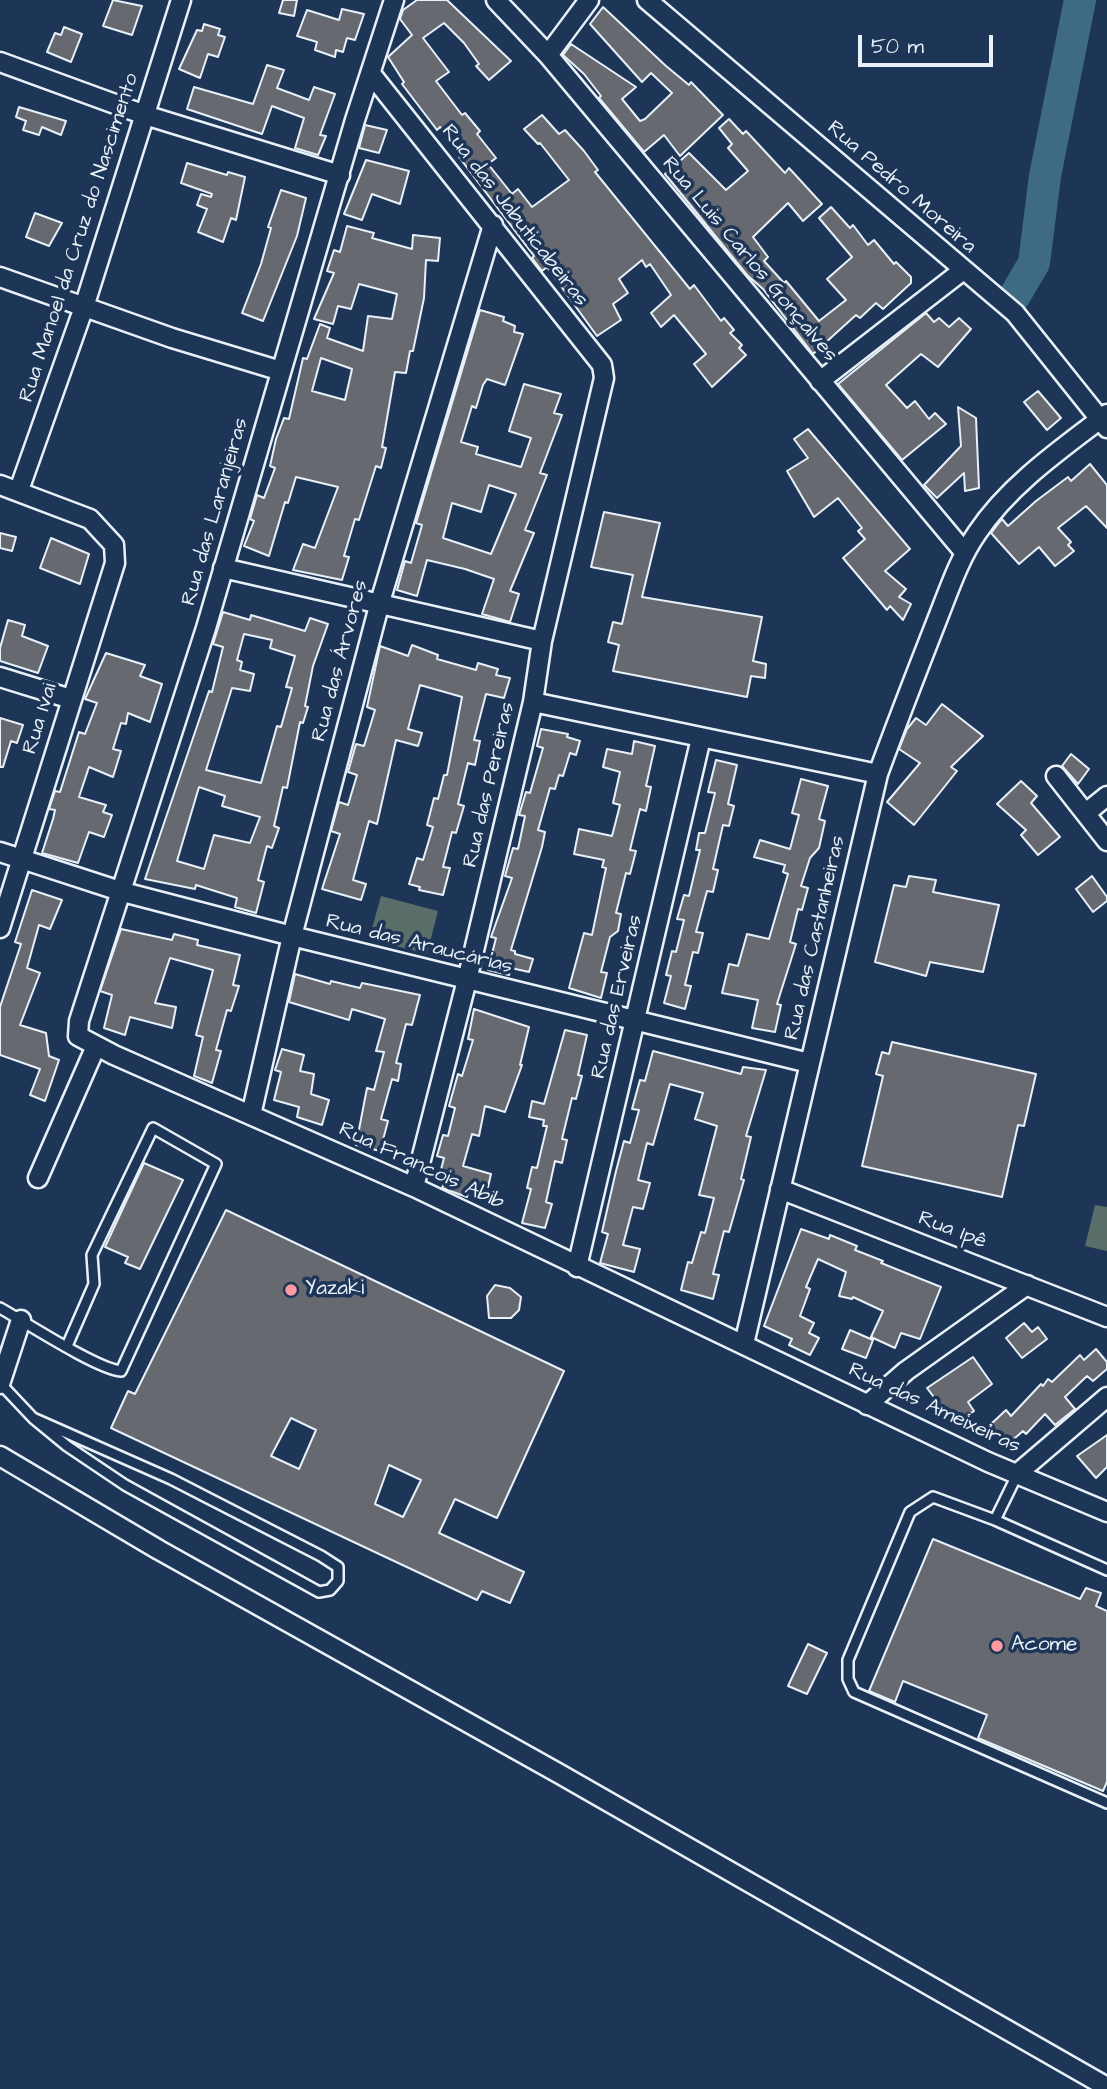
<!DOCTYPE html>
<html>
<head>
<meta charset="utf-8">
<style>
	body { margin:0 }
	#map { position:relative; width:1107px; height:2089px; overflow:hidden; background:#1d3557; font-family:"Architects Daughter",sans-serif }
	canvas { display:block }
	.scale { position:absolute; left:858px; top:35px; width:135px; height:32px; box-sizing:border-box; border:4px solid #e8f1f8; border-top:0; padding-left:9px; font-size:21px; line-height:24px; white-space:nowrap; color:#e8f1f8; -webkit-text-stroke:5px #1d3557; paint-order:stroke }
</style>
</head>
<body>
<div id="map">
<canvas width="1107" height="2089"></canvas>
<div class="scale">50 m</div>
</div>
<script>
const c = document.querySelector('canvas').getContext('2d');
c.lineJoin = 'round';
function paint(path, color) { c.fillStyle = color; c.fill(path, 'evenodd'); }
function strokePath(path, color, width, dash) { c.strokeStyle = color; c.lineWidth = width; c.lineCap = dash ? 'butt' : 'round'; c.setLineDash(dash || []); c.stroke(path); }
function label(font, color, halo, rows, align = 'center') {
  c.font = font + ' "Architects Daughter",sans-serif'; c.lineWidth = 7; c.setLineDash([]); c.textBaseline = 'middle'; c.strokeStyle = halo; c.fillStyle = color; for (const [text, x, y, turn = 0] of rows) {
    c.save(); c.translate(x, y); c.rotate((+turn || 0) * Math.PI / 180); c.textAlign = isNaN(turn) ? turn : align; if (halo) c.strokeText(text, 0, 0); c.fillText(text, 0, 0); c.restore();
  }
}
const green = new Path2D(`
	M381 896 438 911 427 954 369 939Z
	M1095 1205 1107 1207V1251L1085 1246Z`);
const river = new Path2D(`
	M1014 297 1034 263 1045 176 1080 0`);
const building = new Path2D(`
	M113 0 142 6 132 35 103 26Z
	M283 0H297L294 16 279 13Z
	M417 0H447L511 61 489 80 476 66 479 64 464 43 444 23 423 38 449 72 436 81 462 115 465 113 480 131 477 134 496 158 488 164 512 194 518 189 532 207 569 180 540 143 538 144 524 129 542 115 559 134 565 130 584 151 598 170 595 172 690 289 694 285 721 321 724 318 734 330 730 333 742 345 739 348 746 355 712 387 694 364 706 354 674 315 661 327 651 313 671 295 650 264 646 267 642 260 619 279 628 293 613 304 621 320 597 336 547 267 542 271 532 258 534 256 459 157 462 154 440 127 437 130 402 84 404 82 388 57 412 35 400 19 403 10Z
	M603 7 666 66 689 85 691 82 723 115 680 156 664 135 644 152 599 98 601 96 584 74 563 55 571 44 636 87 622 99 640 121 645 119 672 93 651 73 642 82 590 24Z
	M342 9 364 14 355 40 347 38 343 52 336 50 335 57 315 50 317 42 297 36 307 10 339 20Z
	M204 24 220 29 218 35 225 37 218 57 208 54 200 78 179 69 197 30 202 31Z
	M64 27 82 34 71 62 47 52 55 33 61 35Z
	M267 65 284 70 277 88 309 100 314 87 335 94 320 135 326 136 318 155 295 148 304 118 272 106 262 134 187 109 194 87 253 104Z
	M19 107 66 121 61 135 42 127 39 135 23 130 26 121 16 117Z
	M729 119 743 134 746 131 785 173 789 168 822 204 803 221 788 203 753 237 768 257 764 261 784 283 786 281 819 321 846 300 827 279 852 257 819 218 831 207 850 228 853 225 868 245 874 240 894 264 896 262 911 277V283L883 309 876 303 860 318 856 315 813 354 763 289 747 275 665 174 689 153 726 190 748 171 728 148 732 144 719 128Z
	M365 125 387 130 379 153 359 148Z
	M366 160 409 171 400 204 372 194 362 220 344 214Z
	M187 163 227 175 228 172 245 177 236 220 231 218 223 242 198 232 207 209 197 205 201 194 211 197 212 194 181 183Z
	M281 190 306 198 297 236 263 321 242 313 261 264 271 228 268 227Z
	M35 213 62 223 49 246 26 237Z
	M347 226 374 233 372 238 412 249 413 235 440 238 438 261 426 260 424 298 413 351H410L406 373 395 372 382 447 386 448 381 468 376 466 359 520 355 519 344 556 349 557 342 580 293 570 303 544 315 548 338 487 296 477 288 503 285 502 269 556 244 546 254 521 250 519 257 495 264 498 275 468 270 466 276 439 284 418 289 419 303 358 307 359 320 324 330 328 327 338 363 351 368 316 392 319 397 294 359 284 351 309 338 306 333 324 314 319 334 273 327 271 334 250 340 252ZM321 358 352 369 345 400 312 391Z
	M480 310 504 317 503 321 515 326 514 332 523 334 505 385 487 379 483 385 476 408 472 406 461 442 478 447 476 454 521 467 531 438 509 431 524 384 561 394 554 413 562 415 540 473 547 475 525 530 534 533 510 591 519 594 510 622 482 614 494 579 465 569 427 560 417 596 397 590 405 561 411 563 422 525 416 523ZM489 485 516 494 491 554 443 538 452 503 481 512Z
	M926 313 934 322 939 318 949 327 959 318 971 329 938 367 921 354 886 385 907 408 915 401 929 419 935 413 946 424 902 460 838 384Z
	M1038 391 1061 418 1047 430 1024 402Z
	M958 407 976 418 979 488 965 491 964 473 937 498 924 485 961 446Z
	M808 429 910 549 885 571 906 589 899 597 911 604 903 620 890 606 887 610 843 558 865 539 858 531 862 528 838 498 814 517 787 471 808 458 794 439Z
	M1090 464 1107 485V528L1086 506 1058 528 1071 542 1068 545 1074 551 1055 566 1039 547 1019 564 991 533 1002 519 1008 526 1036 501 1068 477 1071 481Z
	M604 512 660 523 642 597 762 617 753 661 766 664 765 678 751 676 747 697 613 671 619 645 608 642 613 622 622 624 633 575 591 567Z
	M0 533 16 537 12 551 0 548Z
	M51 538 89 554 80 584 40 568Z
	M223 612 250 620 251 615 305 631 310 618 328 624 313 666 305 706 308 707 303 723 300 722 287 788 283 787 274 826 279 828 272 848 267 846 258 880 264 882 256 913 235 907 237 898 196 885 195 889 145 879 209 691 212 692 223 647 213 644ZM244 634 272 640 270 648 295 656 286 687 292 688 281 727 277 726 261 783 206 770 232 688 250 691 254 674 240 670 242 662 237 660ZM199 787 225 796 222 806 260 817 250 843 214 835 204 869 177 861Z
	M8 620 25 625 22 636 48 646 38 673 0 661V648Z
	M412 645 438 655 437 659 476 670 478 663 498 669 496 675 510 678 504 698 486 694 474 740 480 741 475 765 468 763 458 804 464 806 456 833 452 832 443 867 450 868 443 895 419 890 420 887 409 884 417 858 423 860 433 827 427 825 434 798 438 799 444 775H447L462 697 420 685 408 729 422 733 418 746 396 740 377 824 369 821 353 880 366 884 361 900 322 889 340 834 331 831 339 802 348 805 357 775 348 772 356 744 364 746 375 710 367 707 380 646 408 656Z
	M106 653 145 665 140 676 162 684 150 722 128 713 126 724 121 723 113 749 121 751 113 777 89 767 79 797 106 805 103 812 112 815 104 837 89 832 78 863 42 853 53 819 55 810 49 809 55 791 60 792 79 732 85 734 97 703 85 699Z
	M942 704 983 736 951 767 957 771 914 825 887 802 920 763 899 749 907 729 916 718 926 725Z
	M0 718 23 725 17 743 11 741 3 767H0Z
	M541 729 568 734 567 737 580 741 576 755 570 753 563 776 559 775 555 789 550 788 538 830 545 832 542 847 511 950 515 951V954L533 959 529 972 511 968 509 975 488 970 496 938 491 937 512 878 505 876 513 848 518 849 525 816 519 815 526 792 530 793 543 748 537 746Z
	M634 741 655 746 646 786 651 787 646 811 640 809 630 850 636 851 630 874 626 873 616 913 621 914 618 931 610 937 601 972 607 973 601 998 569 988 584 933 592 935 606 868 602 867 604 860 574 854 579 829 612 836 620 805 613 803 620 772 603 767 607 749 632 754Z
	M1071 754 1089 769 1078 784 1062 766Z
	M716 760 737 765 728 804 734 806 729 826 723 825 713 869 718 870 713 892 707 891 696 932 703 933 698 953 693 952 685 985 691 986 685 1009 664 1003 671 976 666 975 672 951 676 952 684 920 677 919 684 895 689 896 700 850H696L699 833H705L715 793 708 792Z
	M801 779 828 786 819 819 825 821 819 848 810 858 801 886 808 888 802 910 798 909 790 942 796 944 777 1004 781 1005 775 1032 752 1028 758 1000 722 993 729 964 738 966 747 934 769 939 788 874 783 872 785 865 754 857 760 840 790 849 799 815 792 813Z
	M1021 781 1037 796 1031 803 1060 837 1038 855 1021 835 1026 830 997 804Z
	M909 876 936 880 933 892 999 905 983 972 930 962 926 976 875 962 894 885 906 887Z
	M1092 876 1107 897V901L1093 912 1076 889Z
	M32 890 62 900 50 929 39 925 27 968 40 973 20 1025 46 1033 49 1056 59 1060 45 1101 30 1095 40 1069 0 1055V1007L21 944 15 942Z
	M121 929 172 940 174 934 198 940 197 945 240 955 233 985 239 986 231 1011 227 1010 216 1050 221 1051 212 1083 194 1076 203 1037 196 1035 213 970 170 958 155 1003 176 1007 172 1028 130 1017 125 1035 104 1028 112 995 100 991Z
	M295 974 330 984 331 981 360 988 362 983 420 995 412 1025 406 1024 396 1063 401 1064 398 1081 392 1079 381 1119 388 1121 380 1151 356 1145 367 1088 374 1090 384 1052 376 1051 385 1019 352 1009 349 1020 289 1002Z
	M474 1009 529 1027 520 1065H522L505 1112 485 1106 479 1136 472 1134 463 1166 491 1174 488 1187 470 1183 467 1197 442 1188 444 1183 438 1181 444 1158 437 1156 443 1135 448 1136 455 1108 449 1106 458 1074 462 1076 473 1040 468 1039Z
	M565 1030 587 1035 578 1075 582 1076 576 1099 572 1098 562 1139 567 1140 562 1163 555 1161 546 1202 552 1204 545 1228 522 1223 531 1189 527 1188 532 1167 537 1168 547 1126H543L544 1120 529 1117 532 1101 544 1104Z
	M892 1042 1036 1074 1024 1126 1018 1125 1002 1197 862 1166 883 1076 876 1074 882 1052 889 1054Z
	M282 1049 304 1055 300 1071 314 1074 311 1094 329 1100 322 1125 297 1117 299 1107 274 1100 281 1072 275 1070Z
	M653 1051 741 1074 743 1067 766 1070 746 1136 751 1137 741 1179 744 1180 729 1232 724 1231 713 1274 719 1275 713 1299 681 1290 688 1262 692 1263 701 1232 705 1233 714 1198 699 1195 717 1126 695 1119 703 1093 670 1084 653 1145 647 1143 638 1180 650 1183 643 1209 633 1207 623 1245 640 1249 634 1272 600 1263 608 1234 602 1232 616 1171 624 1141 630 1143 639 1110 632 1109 640 1080 645 1081Z
	M144 1163 183 1180 140 1269 125 1263 128 1257 105 1247Z
	M226 1210 564 1371 497 1518 455 1499 439 1533 524 1572 510 1603 482 1591 477 1600 111 1428 128 1391 135 1394ZM291 1418 316 1430 299 1469 271 1456ZM389 1465 421 1480 403 1517 375 1504Z
	M801 1229 829 1239 830 1235 857 1246 855 1250 883 1261 881 1263 941 1287 920 1339 901 1333 895 1348 871 1337 883 1311 853 1297 852 1299 839 1296 846 1272 818 1259 806 1287 810 1289 800 1316 814 1323 809 1333 819 1338 810 1355 789 1345 792 1339 764 1326Z
	M495 1285 510 1288 521 1297 519 1310 511 1318H489L487 1296Z
	M1024 1323 1032 1332 1038 1327 1047 1339 1022 1358 1006 1338Z
	M850 1330 873 1340 866 1358 842 1349Z
	M1096 1349 1107 1362V1369L1093 1381 1087 1376 1065 1397 1075 1409 1055 1425 1045 1414 1026 1434 1023 1431 1007 1445 990 1425 1006 1410 1011 1416 1041 1384 1043 1386 1048 1379 1052 1382 1080 1355 1084 1360Z
	M973 1357 992 1384 968 1402 974 1411 955 1425 927 1388Z
	M1107 1435V1467L1096 1478 1077 1456Z
	M933 1539 1080 1599 1086 1588 1101 1593 1096 1606 1107 1611V1782L1103 1791 978 1738 987 1715 903 1681 895 1702 869 1691Z
	M808 1644 827 1653 807 1694 788 1686Z`);
const lane = new Path2D(`
	M0 1308C25 1322 97 1369 121 1371L216 1164 153 1128 92 1255 94 1284 67 1346
	M0 1383 33 1418 67 1446 125 1485 319 1592 330 1590 338 1581V1567L321 1556 171 1479 33 1418
	M995 1520 1018 1473
	M1107 1570 995 1520 933 1497 910 1512 848 1660V1679L854 1692 1107 1803`);
const street = new Path2D(`
	M394 0 355 120 206 628 79 1021 78 1036 114 1055 414 1187 988 1462 1107 1512
	M496 0 548 55 965 553
	M647 0 1015 313 1107 428
	M548 55 589 0
	M0 62 145 115 340 175
	M372 75 602 365 604 378 542 641 533 702 467 980 414 1187
	M0 277 172 338 281 371
	M820 381 962 271
	M0 485 90 519 114 545 115 563 0 928
	M19 490 84 307 181 0
	M223 568 542 641
	M0 677 71 699
	M533 702 878 774
	M1056 776 1107 841
	M1086 813 1107 796
	M0 852 123 892 292 936 809 1063
	M251 1115 292 936 380 602 493 225
	M38 1178 96 1046
	M780 1189 1107 1317
	M577 1267 701 738
	M744 1344 878 774C897 722 917 671 937 620 949 590 959 559 977 533 1009 485 1061 449 1107 414
	M0 1384 21 1320
	M867 1405 906 1371 1027 1285
	M0 1456 159 1550 558 1773 1107 2087
	M1018 1473 1107 1397`);
const markers = [
	[291,1290,7,"#ff9aa2"],
	[997,1646,7,"#ff9aa2"]
];
const streetNames = [
	["Rua Pedro Moreira",901,188,41],
	["Rua das Jabuticabeiras",514,216,52],
	["Rua Manoel da Cruz do Nascimento",80,238,-72],
	["Rua Luis Carlos Gonçalves",749,260,50],
	["Rua das Laranjeiras",216,512,-74],
	["Rua das Árvores",341,661,-75],
	["Rua Ivai",41,719,-73],
	["Rua das Pereiras",490,785,-77],
	["Rua das Castanheiras",816,938,-77],
	["Rua das Araucárias",419,945,14],
	["Rua das Erveiras",618,997,-77],
	["Rua Francois Abib",421,1167,25],
	["Rua Ipê",952,1231,21],
	["Rua das Ameixeiras",934,1409,25]
];
const poiNames = [
	["Yazaki",305,1290],
	["Acome",1011,1646]
];
paint(green, '#5a6e69');
strokePath(river, '#3e6a84', 32);
paint(building, '#676971');
strokePath(building, '#e8f1f8', 2);
strokePath(lane, '#e8f1f8', 14);
strokePath(street, '#e8f1f8', 23);
strokePath(lane, '#1d3557', 9);
strokePath(street, '#1d3557', 18);
for (const [x, y, r, color] of markers) { const dot = new Path2D(); dot.arc(x, y, r, 0, 2 * Math.PI); c.fillStyle = color; c.fill(dot); strokePath(dot, '#1d3557', 2.5); }
label('21px', '#e8f1f8', '#1d3557', streetNames);
label('21px', '#e8f1f8', '#1d3557', poiNames, 'left');
</script>
</body>
</html>
